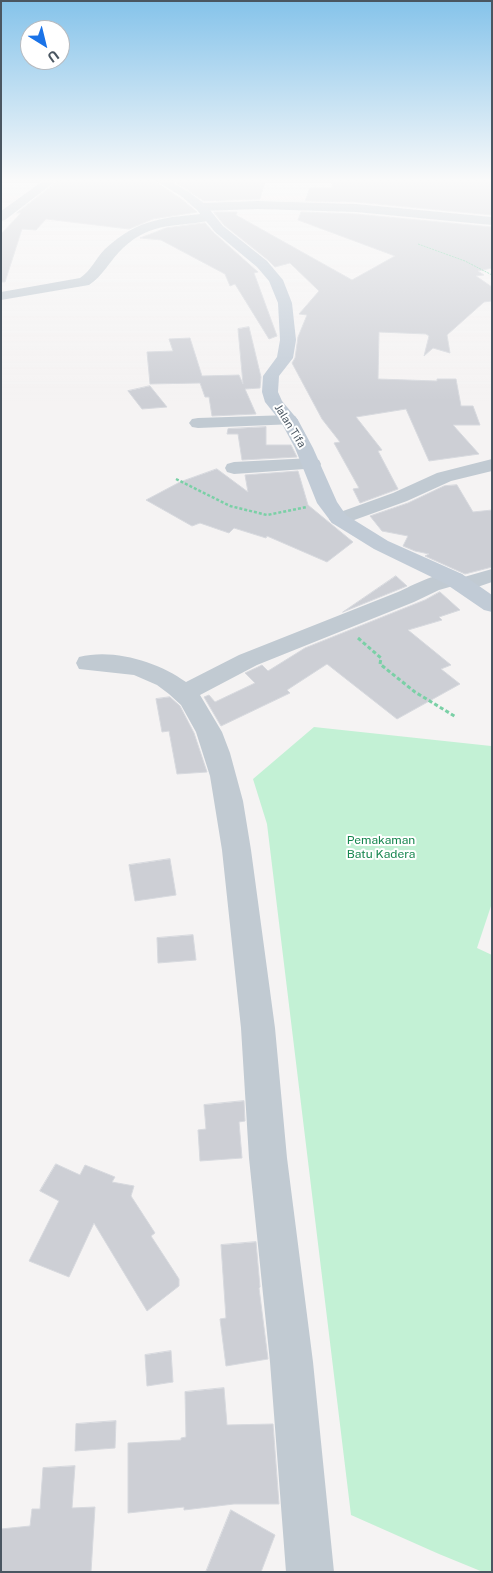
<!DOCTYPE html>
<html>
<head>
<meta charset="utf-8">
<style>
	body { margin:0 }
	#map { position:relative; width:493px; height:1573px; overflow:hidden; background:#f5f3f3; font-family:"Public Sans",sans-serif }
	canvas { display:block }
	.frame { position:absolute; inset:0; border:2px solid #4a5661; pointer-events:none }
	.north { position:absolute; left:20px; top:20px; width:50px; height:50px; box-sizing:border-box; background:#fff; border:1px solid #b7bbc0; border-radius:50%; rotate:144deg; font-size:14px; font-weight:700; line-height:20px; text-align:center; color:#4a5661 }
	.north::after { content:''; display:block; margin:auto; width:18px; height:22px; background:#1a73e8; clip-path:polygon(50% 0,100% 100%,50% 72%,0 100%) }
</style>
</head>
<body>
<div id="map">
<canvas width="493" height="1573"></canvas>
<div class="frame"></div>
<div class="north">U</div>
</div>
<script>
const c = document.querySelector('canvas').getContext('2d');
c.lineJoin = 'round';
function paint(path, color) { c.fillStyle = color; c.fill(path, 'evenodd'); }
function strokePath(path, color, width, dash) { c.strokeStyle = color; c.lineWidth = width; c.lineCap = dash ? 'butt' : 'round'; c.setLineDash(dash || []); c.stroke(path); }
function label(font, color, halo, rows, align = 'center') {
  c.font = font + ' "Public Sans",sans-serif'; c.lineWidth = 4; c.setLineDash([]); c.textBaseline = 'middle'; c.strokeStyle = halo; c.fillStyle = color; for (const [text, x, y, turn = 0] of rows) {
    c.save(); c.translate(x, y); c.rotate((+turn || 0) * Math.PI / 180); c.textAlign = isNaN(turn) ? turn : align; if (halo) c.strokeText(text, 0, 0); c.fillText(text, 0, 0); c.restore();
  }
}
const green = new Path2D(`
	M314 727 491 746 492 903 477 948 492 955V1572H483L439 1554 351 1515 267 824 253 779Z`);
const building = new Path2D(`
	M58 181H154L180 198 197 212 153 219 129 229 46 219 36 230 22 229 5 282H1V234L21 213H17Z
	M174 181H265L260 199 204 201Z
	M332 181H492V215L356 202 305 201 310 188H330L332 187Z
	M214 212H237L236 215 352 280 395 256 298 220 301 212 356 214 492 227V268L478 271 484 275 476 276 492 287V301L484 302 447 335 450 353 433 348 424 356 429 336 426 334 379 332 378 379 437 381V379H456L461 406H473L480 425H453L479 454 429 461 406 409 356 417 382 450 378 451 398 489 360 503 353 489 359 488 334 443 340 442 322 419 292 363 295 358 298 337 307 315 299 314 319 291 290 263 275 267 268 260 224 225Z
	M205 223 214 233 258 272 254 273 277 336 269 339 235 284 230 286 225 274 161 240 140 238 166 228Z
	M249 327 261 377 260 388 245 389 256 414 212 416 209 397H205L200 383 150 384 147 352 173 351 169 339 190 338 202 376 239 375 243 384 238 329Z
	M150 386 167 407 142 409 128 391Z
	M266 427V445H291L297 457 242 460 238 434H227L228 429Z
	M217 469 248 492 245 475 298 471 308 505 353 542 327 562 267 536 266 538 234 528 229 533 200 523 192 526 146 500 180 482Z
	M457 485 473 512 492 510V567L465 574 425 556 429 554 415 551 403 546 408 536 382 531 370 516 408 503 444 486Z
	M396 576 407 586 343 612Z
	M440 592 460 610 439 617 442 620 408 630 451 665 441 669 460 684 397 719 327 664 287 690 290 693 221 726 204 697 209 695 215 702 255 683 245 673 258 667 262 665 268 671 305 648 425 600Z
	M170 697 180 706 194 733 207 772 177 774 169 731 162 732 156 699Z
	M170 859 176 895 135 901 129 865Z
	M193 935 196 960 158 963 157 938Z
	M244 1101 245 1121 239 1122 242 1158 200 1161 198 1130 206 1129 204 1105Z
	M56 1164 80 1175 85 1165 115 1177 112 1182 134 1186 131 1196 155 1233 151 1236 179 1279V1286L147 1311 94 1223 69 1277 29 1261 59 1201 40 1191Z
	M256 1242 260 1287 259 1288 268 1359 226 1366 220 1319 226 1318 221 1245Z
	M171 1351 173 1382 147 1386 145 1355Z
	M224 1388 227 1425 273 1424 279 1504H234L184 1510V1507L128 1513V1443L181 1440V1438L186 1437 185 1392Z
	M116 1421 115 1448 75 1451 76 1424Z
	M75 1466 72 1508 95 1507 91 1572H1V1529L30 1526 32 1509H40L43 1468Z
	M231 1510 275 1535 261 1572H206Z`);
const pathFar2 = new Path2D(`
	M418 244 465 261 492 275`);
const pathFar1 = new Path2D(`
	M176 479 230 506 267 515 307 507`);
const path = new Path2D(`
	M358 638 381 658 380 664 415 692 456 717`);
const street = new Path2D(`
	M43 181H56L5 220 1 221V211Z
	M258 201 356 204 492 217V225L356 212 258 209 201 211 195 207 201 203Z
	M209 213 213 214 215 217 213 220C178 228 153 220 123 248 111 259 102 277 89 285L1 300V292L80 278C91 271 96 258 105 249 140 217 165 218 209 213Z
	M289 415 295 416 298 420 295 424 198 428 192 427 189 423 192 419 198 418Z
	M312 458 319 460 321 464 319 468 234 474 227 472 225 468 227 464 234 462Z
	M492 459V471L451 481 407 501 346 523 339 525 332 523 329 519 332 515 393 493 437 473Z
	M492 569V582L463 592 455 590 453 586 439 590 414 602 257 665 200 695 222 732 230 753 243 801 251 850 275 1028 287 1158 313 1362 334 1572H286L270 1362 249 1158 241 1028 222 850 210 776 196 732 181 705 169 694 157 685 134 675 79 669 76 663 79 657C114 648 158 662 186 682L239 655 398 592C416 584 441 569 462 574L464 577Z`);
const secondary = new Path2D(`
	M156 181H170L189 192 205 204 223 226 267 261 283 280 292 303 296 340 293 358 279 376 278 392 282 401 298 420 313 448 337 502 346 515 388 541 462 574 492 595V612L484 610 446 584 374 549 332 523 317 503 295 448 281 422 265 402 262 392 263 376 277 357 280 340 278 303 269 281 257 267 215 232 197 210 181 196Z`);
const farStreetnames = [
	["Jalan Tifa",290,426,58]
];
const parkNames = [
	["Pemakaman",381,840],
	["Batu Kadera",381,854]
];
paint(green, '#c3f1d5');
paint(building, '#cdcfd5');
strokePath(building, '#d7d9de', 1);
strokePath(pathFar2, '#7ad0a6', 1, [2, 1]);
strokePath(pathFar1, '#7ad0a6', 2.5, [3, 2]);
strokePath(path, '#7ad0a6', 3, [4, 2.5]);
paint(street, '#c1cad2');
paint(secondary, '#c1cbd6');
const sky = c.createLinearGradient(0, 0, 0, 401);
sky.addColorStop(0, '#85c3ea');
sky.addColorStop(0.45, '#fafafa');
sky.addColorStop(1, '#fafafa00');
c.fillStyle = sky;
c.fillRect(0, 0, 493, 401);
label('11px', '#4a5661', '#fff', farStreetnames);
label('12px', '#17864f', '#fff', parkNames);
</script>
</body>
</html>
